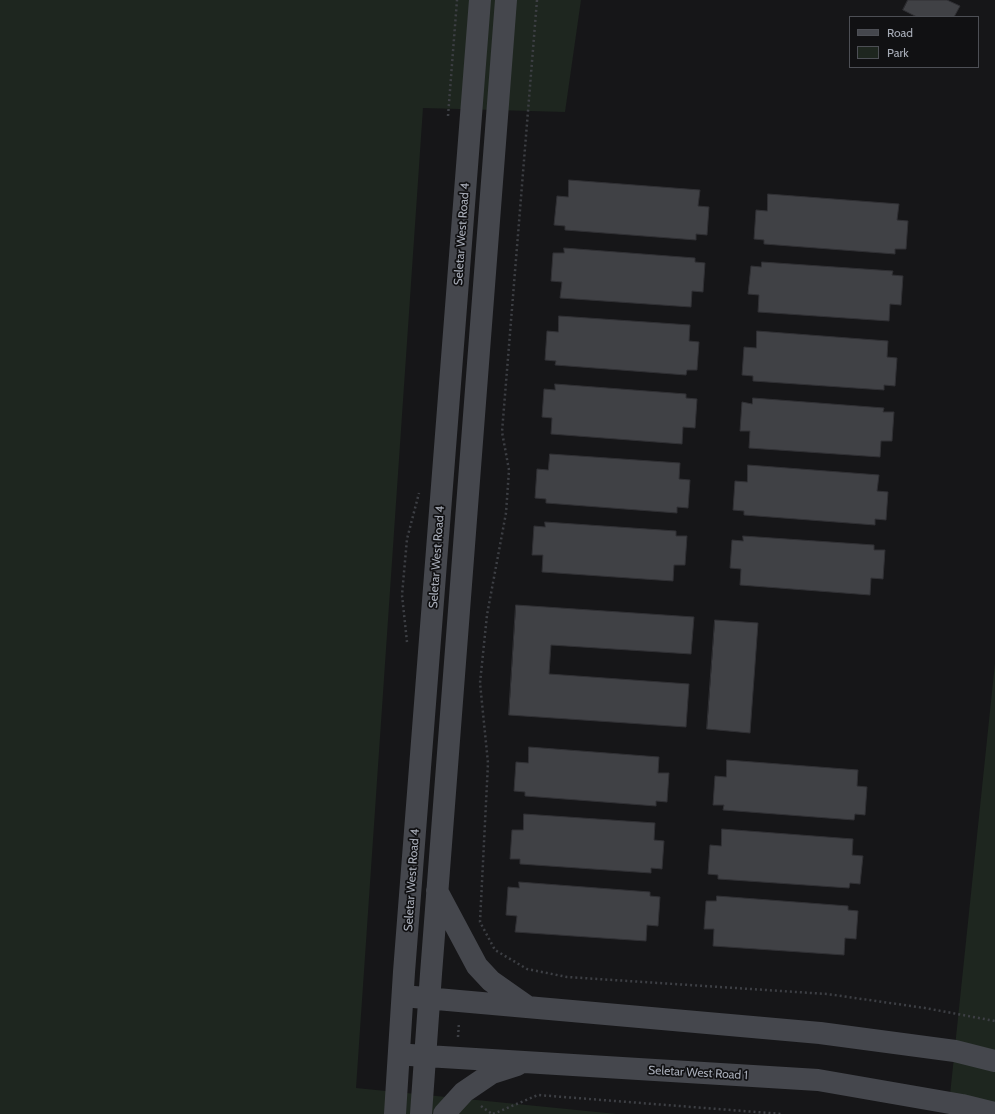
<!DOCTYPE html>
<html>
<head>
<meta charset="utf-8">
<style>
	body { margin:0 }
	#map { position:relative; width:995px; height:1114px; overflow:hidden; background:#161618; font-family:Cabin,sans-serif }
	canvas { display:block }
	.legend { position:absolute; left:849px; top:16px; width:130px; height:52px; box-sizing:border-box; background:#111113; border:1px solid #4d4f55; margin:0; padding:5px 7px; list-style:none; font-size:12px; color:#a8adb8 }
	.legend li { display:flex; align-items:center; gap:8px; height:20px }
	.legend b { width:20px; border:1px solid #4d4f55 }
</style>
</head>
<body>
<div id="map">
<canvas width="995" height="1114"></canvas>
<ul class="legend">
<li><b style="height:5px;background:#45474d"></b>Road</li>
<li><b style="height:11px;background:#1e261f"></b>Park</li>
</ul>
</div>
<script>
const c = document.querySelector('canvas').getContext('2d');
c.lineJoin = 'round';
function paint(path, color) { c.fillStyle = color; c.fill(path, 'evenodd'); }
function strokePath(path, color, width, dash) { c.strokeStyle = color; c.lineWidth = width; c.lineCap = dash ? 'butt' : 'round'; c.setLineDash(dash || []); c.stroke(path); }
function label(font, color, halo, rows, align = 'center') {
  c.font = font + ' Cabin,sans-serif'; c.lineWidth = 3.5; c.setLineDash([]); c.textBaseline = 'middle'; c.strokeStyle = halo; c.fillStyle = color; for (const [text, x, y, turn = 0] of rows) {
    c.save(); c.translate(x, y); c.rotate((+turn || 0) * Math.PI / 180); c.textAlign = isNaN(turn) ? turn : align; if (halo) c.strokeText(text, 0, 0); c.fillText(text, 0, 0); c.restore();
  }
}
const green = new Path2D(`
	M0 0H581L565 112 423 108 356 1088 617 1114H0Z
	M995 663V1114H948Z`);
const building = new Path2D(`
	M908 0H947L960 6 954 17H917L903 10Z
	M569 180 700 190 698 206 709 207 707 235 696 234V240L565 230V226L554 225 557 196 568 197Z
	M768 194 899 204 897 220 908 221 906 249H895V254L764 244V240L754 239 756 210 767 211Z
	M564 248 695 258V262L705 263 703 292 692 291 691 307 560 298 562 282 551 281 553 253H564Z
	M762 262 893 271 892 275 903 276 901 305 890 304 889 321 758 312 759 295 748 294 751 266 761 267Z
	M559 316 690 325 689 341 699 342 697 370H687L686 375 555 365 556 361 545 360 547 331 558 332Z
	M757 331 888 341 887 357 897 358 895 386 884 385V390L753 381V376L742 375 744 347 756 348Z
	M555 384 686 394V398L697 399 695 428 683 427 682 444 551 434 552 418 542 417 544 389 555 390Z
	M753 398 884 408 883 412H894L892 441H881L880 457 749 448 750 431H740L742 402 752 404Z
	M550 454 680 463 679 479 690 480 688 508 677 507V513L546 503V499L535 498 537 469 548 470Z
	M748 465 879 475 877 491 888 492 886 520 875 519V525L744 515V511L733 510 735 481 747 482Z
	M545 522 676 531V536H687L685 565H674L673 581 542 572 543 555H532L534 526 545 527Z
	M743 536 874 545V550H885L883 579 871 578 870 595 740 585 741 569 730 568 732 540 743 541Z
	M516 605 694 617 691 654 551 645 549 674 689 684 686 727 509 715Z
	M715 620 758 623 750 733 707 729Z
	M529 747 659 757 658 773H669L667 802 656 801V806L525 796V792L514 791 516 762 528 763Z
	M727 760 858 770 857 786 867 787 865 815 855 814 854 820 723 810 724 805H713L715 776 726 777Z
	M524 814 655 823 654 840 664 841 662 869 651 868V873L520 864V859H510L512 830H523Z
	M722 829 853 839 852 855 863 856 860 884 850 883 849 888 718 879V875L708 874 710 845 721 846Z
	M519 882 650 892V896L660 897 658 926 647 925 646 941 515 932 517 916 506 915 508 887 519 888Z
	M717 896 848 906V910L858 911 856 939 845 938 844 955 713 946 714 929H704L706 901H716Z`);
const path = new Path2D(`
	M537 0 502 432 509 470 506 513 487 615 480 683 488 763 480 922 495 950 527 969 567 977 827 994 925 1008 995 1021
	M448 116 457 0
	M407 642 402 595 407 539 419 493
	M458 1037 459 1022
	M481 1106 492 1114
	M493 1114 538 1095 782 1114`);
const secondary = new Path2D(`
	M437 891 477 966 491 981 528 1007
	M414 997 820 1033 955 1051 995 1061
	M410 1055 818 1080 962 1105 995 1113
	M395 1114 404 972 480 0
	M421 1114 431 974 506 0
	M444 1114 464 1092 492 1073 517 1065`);
const streetNames = [
	["Seletar West Road 4",462,234,-86],
	["Seletar West Road 4",437,557,-86],
	["Seletar West Road 4",412,880,-86],
	["Seletar West Road 1",698,1073,3]
];
paint(green, '#1e261f');
paint(building, '#404145');
strokePath(building, '#303034', 1);
strokePath(path, '#3d3f44', 2.5, [2, 3]);
strokePath(secondary, '#45474d', 22);
label('12px', '#a8adb8', '#111113', streetNames);
</script>
</body>
</html>
